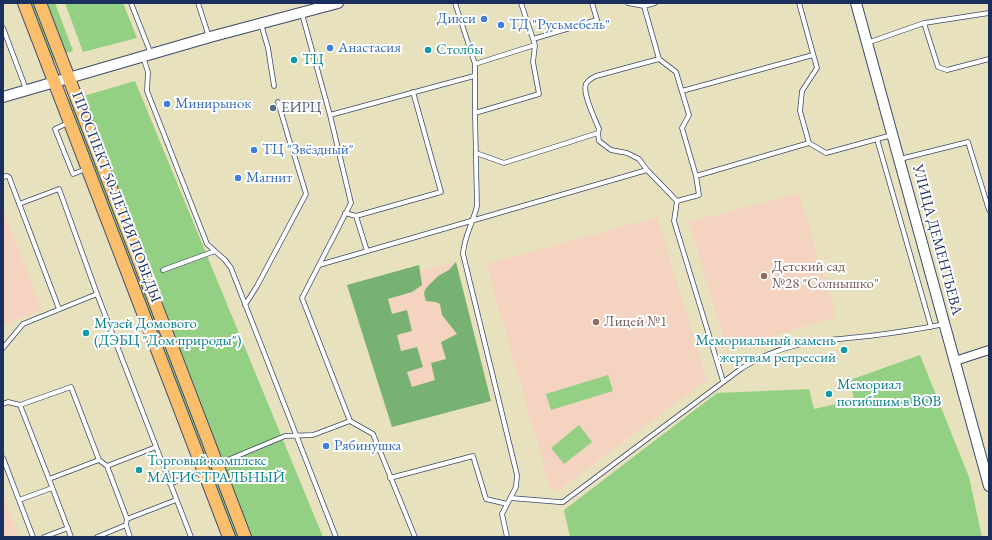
<!DOCTYPE html>
<html>
<head>
<meta charset="utf-8">
<style>
	body { margin:0 }
	#map { position:relative; width:992px; height:540px; overflow:hidden; background:#e8e1be; font-family:"EB Garamond",serif }
	canvas { display:block }
	.frame { position:absolute; inset:0; border:4px solid #1b2f5e; pointer-events:none }
</style>
</head>
<body>
<div id="map">
<canvas width="992" height="540"></canvas>
<div class="frame"></div>
</div>
<script>
const c = document.querySelector('canvas').getContext('2d');
c.lineJoin = 'round';
function paint(path, color) { c.fillStyle = color; c.fill(path, 'evenodd'); }
function strokePath(path, color, width, dash) { c.strokeStyle = color; c.lineWidth = width; c.lineCap = dash ? 'butt' : 'round'; c.setLineDash(dash || []); c.stroke(path); }
function label(font, color, halo, rows, align = 'center') {
  c.font = font + ' "EB Garamond",serif'; c.lineWidth = 4; c.setLineDash([]); c.textBaseline = 'middle'; c.strokeStyle = halo; c.fillStyle = color; for (const [text, x, y, turn = 0] of rows) {
    c.save(); c.translate(x, y); c.rotate((+turn || 0) * Math.PI / 180); c.textAlign = isNaN(turn) ? turn : align; if (halo) c.strokeText(text, 0, 0); c.fillText(text, 0, 0); c.restore();
  }
}
const built = new Path2D(`
	M799 193 836 317 727 350 689 222Z
	M3 209 42 310 3 325Z
	M657 217 707 380 557 491 551 490 486 264Z
	M456 262 491 401 392 427 347 285 419 265 421 271Z
	M3 495 19 537H3Z`);
const green = new Path2D(`
	M29 3H34L56 59 52 61Z
	M47 3H55L73 51 66 53Z
	M65 3H123L137 38 83 52Z
	M135 81 323 537H249L80 97Z
	M71 98 239 537H234L67 100Z
	M920 355 969 477 982 537H570L564 510 717 393 809 389 814 409 854 400 850 380Z
	M608 375 613 391 551 410 546 394Z
	M579 425 592 442 564 464 551 448Z`);
const forest = new Path2D(`
	M456 262 491 401 392 427 347 285 419 265 422 285 412 292 388 299 392 314 407 310 412 331 397 335 401 351 417 347 423 367 407 372 412 387 435 380 431 363 446 359 441 342 457 334 442 315 440 304 436 302 426 301 424 293 426 288 438 276 449 270Z`);
const service = new Path2D(`
	M131 3 151 54
	M198 3 209 37
	M455 3 475 64V113L477 206C473 223 464 236 463 254L517 475 516 487 502 514 507 537
	M628 3 644 6 655 3
	M799 3 817 68 802 91 800 111 809 143
	M644 6 659 59 676 72 689 115 682 128 696 176 809 143 826 153 892 135
	M302 14 330 115 351 203 302 298 350 421 373 434 415 537
	M924 23 938 67 947 70 989 59
	M261 24 268 48 274 86
	M3 28 26 89
	M533 39 597 20 592 3
	M867 43 924 23 989 13
	M143 57 148 72 147 91 207 244 225 260 231 268 336 537
	M475 64 535 45 521 3
	M682 91 813 55
	M278 102 291 146
	M475 113 539 94 533 62 535 45
	M330 115 474 76
	M68 123 55 129 73 174 86 169
	M598 133 599 141 611 150 627 153 639 159 647 170
	M877 139 931 327
	M476 153 504 163 598 133 599 129C595 119 582 93 586 84 588 80 592 78 596 76L659 59
	M900 159 968 142 989 210
	M3 177 7 176 9 177 59 309
	M677 201 674 221 723 381
	M19 204 59 189 97 294 191 537
	M345 213 356 216 441 192 413 92
	M356 216 367 251
	M319 265 647 170 677 201 699 195 696 176
	M163 270 215 251
	M245 305 257 286 306 194 293 151
	M3 348 23 324 97 294
	M3 404 8 402 20 405
	M3 458 33 537
	M218 464 285 436 313 435 350 421
	M107 466 156 447
	M390 478 473 456 486 499 507 504
	M49 479 20 405 71 387 99 460
	M170 484 203 470
	M511 498 559 502H563L742 368C785 341 821 341 869 336 894 333 919 329 945 324
	M19 500 52 488
	M127 519 176 500
	M44 537 68 528
	M71 537 49 479 99 460 107 466 127 519 126 525 130 537
	M97 537 126 525`);
const minor = new Path2D(`
	M955 361 989 350`);
const tertiary = new Path2D(`
	M856 3 989 486
	M3 97 210 37 338 3`);
const primary = new Path2D(`
	M24 3 229 537
	M40 3 245 537`);
const markers = [
	[484,19,4,"#3f7fe0"],
	[501,25,4,"#3f7fe0"],
	[330,48,4,"#3f7fe0"],
	[428,50,4,"#0f9aa8"],
	[294,60,4,"#0f9aa8"],
	[167,104,4,"#3f7fe0"],
	[273,108,4,"#5c6f8a"],
	[254,150,4,"#3f7fe0"],
	[238,178,4,"#3f7fe0"],
	[764,276,4,"#8d6e63"],
	[596,322,4,"#8d6e63"],
	[86,333,4,"#0f9aa8"],
	[844,350,4,"#0f9aa8"],
	[829,394,4,"#0f9aa8"],
	[326,446,4,"#3f7fe0"],
	[139,470,4,"#0f9aa8"]
];
const shopNames = [
	["Дикси",476,19,"right"],
	["ТД \"Русьмебель\"",509,25],
	["Анастасия",338,48],
	["Минирынок",175,104],
	["ТЦ \"Звёздный\"",262,150],
	["Магнит",246,178],
	["Рябинушка",334,446]
];
const cultureNames = [
	["Столбы",436,50],
	["ТЦ",302,60],
	["Музей Домового",94,324],
	["(ДЭБЦ \"Дом природы\")",94,341],
	["Мемориальный камень",836,341,"right"],
	["жертвам репрессий",836,358,"right"],
	["Мемориал",837,385],
	["погибшим в ВОВ",837,402],
	["Торговый комплекс",147,461],
	["МАГИСТРАЛЬНЫЙ",147,478]
];
const serviceNames = [
	["ЕИРЦ",281,108]
];
const streetNames = [
	["ПРОСПЕКТ 50-ЛЕТИЯ ПОБЕДЫ",116,197,69],
	["УЛИЦА ДЕМЕНТЬЕВА",937,240,75]
];
const educationNames = [
	["Детский сад",772,267],
	["№28 \"Солнышко\"",772,284],
	["Лицей №1",604,322]
];
paint(built, '#f4d3c0');
paint(green, '#94d084');
paint(forest, '#77b272');
strokePath(service, '#3a4a6c', 5.5);
strokePath(minor, '#3a4a6c', 10);
strokePath(tertiary, '#3a4a6c', 12);
strokePath(primary, '#3a4a6c', 14);
strokePath(service, '#fff', 4);
strokePath(minor, '#fff', 8);
strokePath(tertiary, '#fff', 10);
strokePath(primary, '#fabe6d', 12);
for (const [x, y, r, color] of markers) { const dot = new Path2D(); dot.arc(x, y, r, 0, 2 * Math.PI); c.fillStyle = color; c.fill(dot); strokePath(dot, '#fff', 1.5); }
label('15px', '#366cbe', '#fff', shopNames, 'left');
label('15px', '#0d838f', '#fff', cultureNames, 'left');
label('15px', '#4e5e75', '#fff', serviceNames, 'left');
label('15px', '#1b2f5e', '#fff', streetNames);
label('15px', '#785e54', '#fff', educationNames, 'left');
</script>
</body>
</html>
